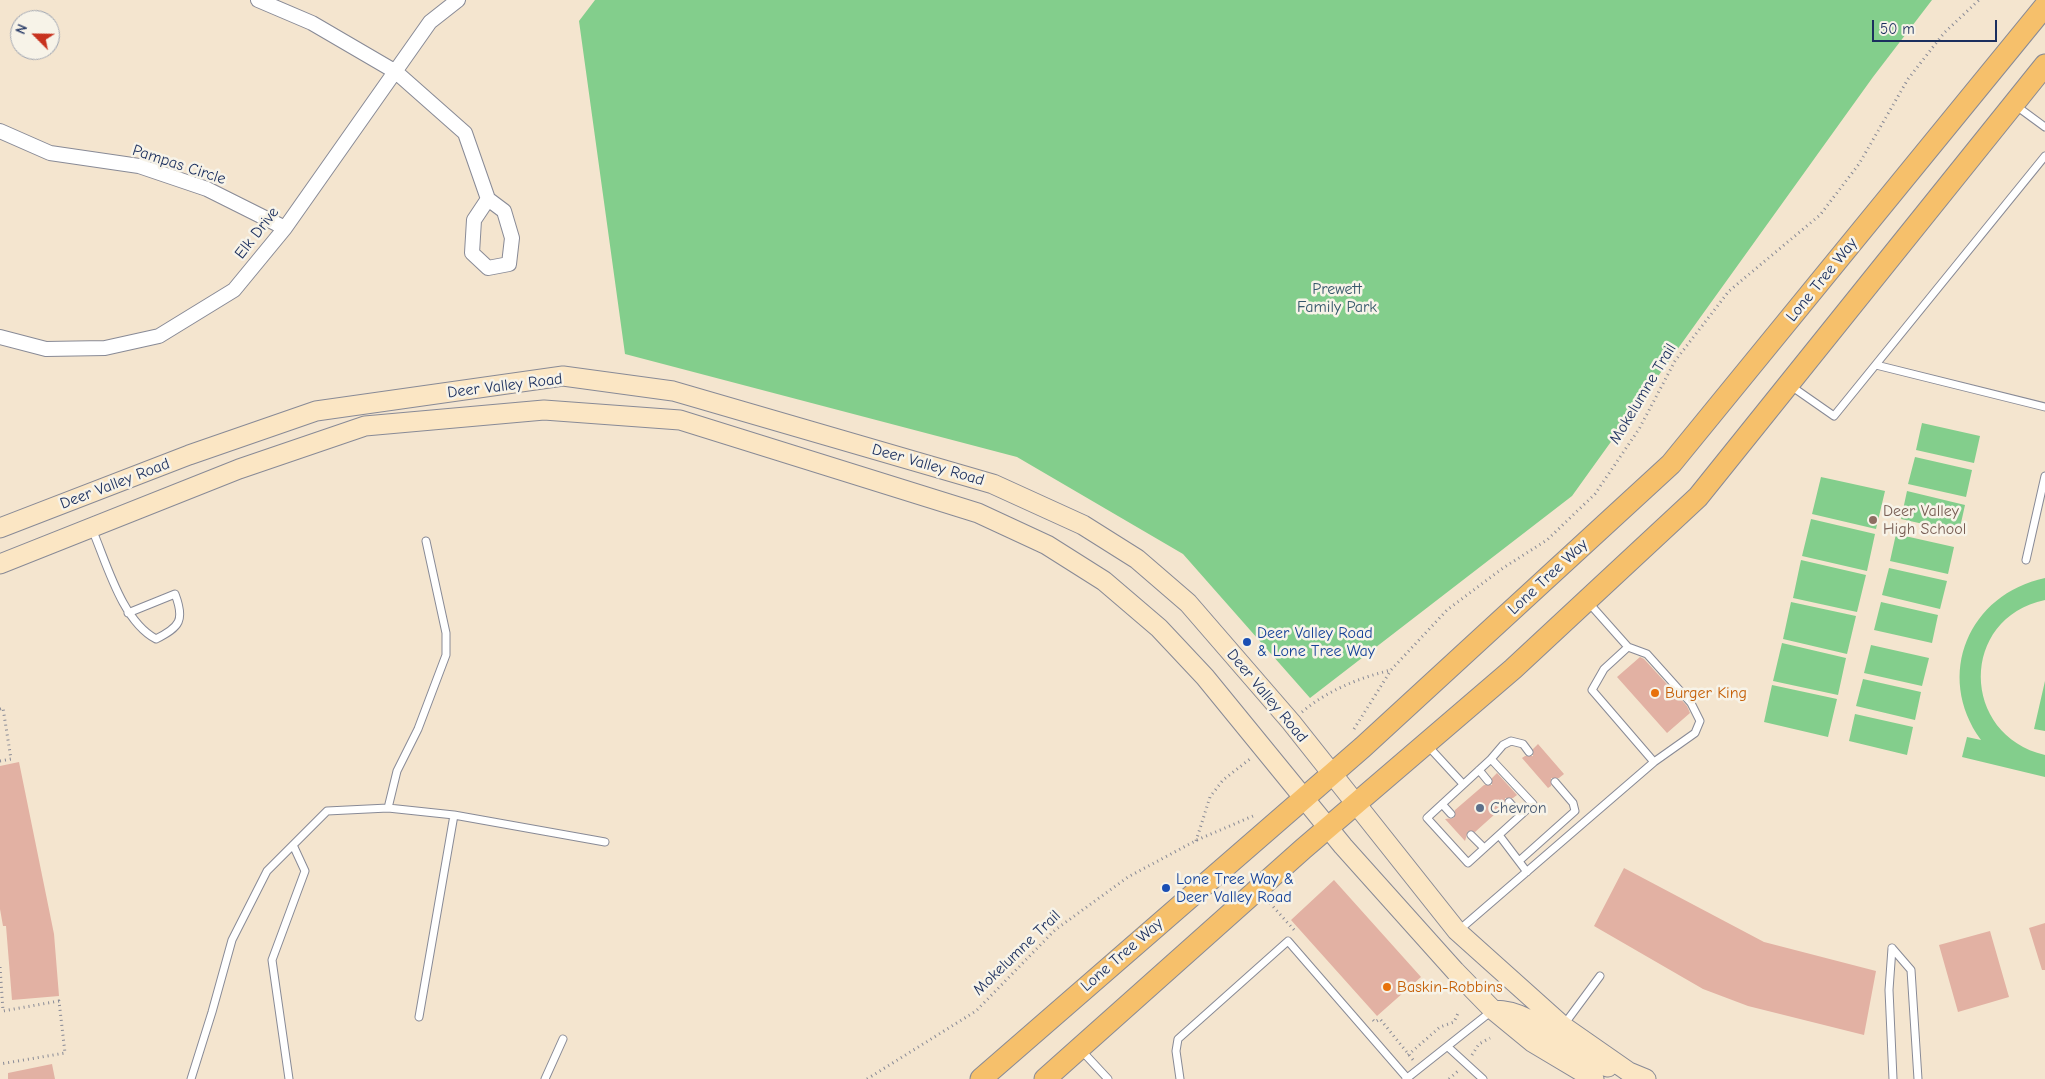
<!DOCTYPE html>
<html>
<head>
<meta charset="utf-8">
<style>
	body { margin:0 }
	#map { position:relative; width:2045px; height:1079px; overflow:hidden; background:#f4e5cf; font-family:"Comic Neue",sans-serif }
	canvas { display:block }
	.north { position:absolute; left:10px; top:10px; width:50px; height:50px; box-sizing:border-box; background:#f7f3e8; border:1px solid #9fa5b1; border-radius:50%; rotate:293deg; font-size:14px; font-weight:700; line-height:20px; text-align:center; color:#1b2f5e }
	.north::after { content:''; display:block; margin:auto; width:18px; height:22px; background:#c8321e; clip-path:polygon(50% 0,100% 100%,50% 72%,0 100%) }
	.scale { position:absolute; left:1872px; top:20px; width:125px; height:22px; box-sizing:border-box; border:2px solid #1b2f5e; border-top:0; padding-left:6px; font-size:15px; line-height:18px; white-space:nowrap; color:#1b2f5e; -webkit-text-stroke:4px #f7f3e8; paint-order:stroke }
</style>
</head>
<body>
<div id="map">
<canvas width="2045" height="1079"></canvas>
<div class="north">N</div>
<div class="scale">50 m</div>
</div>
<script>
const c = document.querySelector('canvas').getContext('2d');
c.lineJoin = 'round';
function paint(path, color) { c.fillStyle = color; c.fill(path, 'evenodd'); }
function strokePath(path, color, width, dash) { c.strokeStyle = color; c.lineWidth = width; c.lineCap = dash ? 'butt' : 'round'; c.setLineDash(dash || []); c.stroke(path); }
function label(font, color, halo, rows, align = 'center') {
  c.font = font + ' "Comic Neue",sans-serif'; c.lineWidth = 5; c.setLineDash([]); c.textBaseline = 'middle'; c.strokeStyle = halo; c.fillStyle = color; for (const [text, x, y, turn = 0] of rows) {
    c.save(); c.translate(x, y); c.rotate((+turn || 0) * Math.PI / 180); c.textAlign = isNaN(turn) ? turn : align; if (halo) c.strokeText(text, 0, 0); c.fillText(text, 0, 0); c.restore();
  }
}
const green = new Path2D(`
	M595 0H1932L1873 77 1572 496 1310 698 1183 554 1017 457 625 354 579 21Z
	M1922 423 1980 436 1974 463 1916 450Z
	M1915 457 1972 470 1966 497 1908 484Z
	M1821 477 1885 491 1876 529 1812 514Z
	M1907 491 1965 505 1959 532 1901 519Z
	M1811 519 1875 534 1867 571 1802 556Z
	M1896 534 1954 547 1948 574 1890 561Z
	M1801 560 1866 575 1857 612 1793 598Z
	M1889 568 1947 581 1940 609 1882 595Z
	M2045 578V600C1959 618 1960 735 2045 755V777L1962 757 1967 737 1981 740C1934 675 1969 594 2045 578Z
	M1791 602 1856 616 1847 654 1783 639Z
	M1881 602 1938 615 1932 643 1874 630Z
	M1782 643 1846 658 1838 695 1773 681Z
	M1871 645 1929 658 1922 686 1864 673Z
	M1863 679 1921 692 1915 720 1856 706Z
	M2045 681V731L2034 729Z
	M1772 685 1837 699 1828 737 1764 722Z
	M1855 714 1913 727 1907 755 1849 741Z`);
const building = new Path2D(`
	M1640 657 1644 659 1687 706 1690 713 1667 733 1617 677Z
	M1538 744 1564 774 1559 778H1551V786L1548 788 1522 758 1525 756H1533V749Z
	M19 762 54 934 59 996 12 1000 6 926H3L0 909V766Z
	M1497 773 1517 795 1513 798H1505V805L1475 832 1468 831 1465 841 1445 819 1454 818 1455 810 1484 785H1492V778Z
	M1624 868 1764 942 1876 971 1864 1035 1748 1006 1703 989 1594 926Z
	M1334 880 1421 977 1377 1016 1291 920Z
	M2045 923V970H2042L2029 928Z
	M1990 931 2009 997 1958 1012 1939 945Z
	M52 1064 55 1079H8V1073Z`);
const path = new Path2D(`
	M0 709 3 708 11 759 0 761
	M1302 712C1328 690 1359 678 1391 670
	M1354 729 1391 670 1447 610 1503 568 1547 540 1595 494 1639 429 1675 361 1729 291 1820 215 1859 164 1908 79 1944 33 1979 0
	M1196 841 1210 797 1223 780 1250 759
	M1270 903 1295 931
	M0 967 3 1011 59 1001 65 1053 0 1064
	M1373 1020 1375 1022 1380 1019 1414 1061
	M1408 1055 1440 1027 1454 1022 1459 1011
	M1472 1055 1479 1044 1490 1038
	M867 1079 976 1011 1055 930 1128 877 1197 840 1253 816
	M1449 1079 1458 1071`);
const lane = new Path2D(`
	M2015 105 2045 127
	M1876 365 2045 407
	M1791 386 1834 416 2045 156
	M92 529C107 564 122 621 156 639 180 627 185 620 175 594L128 613
	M2026 560 2045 476
	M1628 647 1604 669 1592 690 1654 762
	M1428 746 1463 784
	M1491 759 1533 804 1468 863 1427 818Z
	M1491 759 1503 745 1511 741 1523 744 1529 752
	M1479 770 1488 781
	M1509 802 1520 815
	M1442 804 1451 814
	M388 808 397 771 418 729 446 655V633L426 541
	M1471 835 1484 848
	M1499 835 1527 872
	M1519 861 1575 811 1573 803 1555 782
	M1458 931 1654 762 1695 733 1700 721 1691 703 1647 654 1628 647 1588 602
	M1892 948 1911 970 1918 1079
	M1892 948 1889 990 1893 1079
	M419 1017 454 815
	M1563 1026 1600 976
	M1448 1047 1483 1079
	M1081 1050 1108 1079
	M191 1079 212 1012 232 940 267 871 327 811 388 808 454 815 605 842
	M289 1079 272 960 305 871 293 845
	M545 1079 563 1039
	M1180 1079 1176 1051 1178 1039 1288 941 1407 1078
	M1406 1079 1493 1010`);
const street = new Path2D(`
	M258 0 312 23 396 72 465 133 488 199 504 211 512 238 509 264 488 268 472 253 474 220 488 199
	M0 131 50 153 139 166 207 189 285 228
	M0 337 46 349 105 348 159 336 234 290 285 228 430 22 458 0`);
const secondary = new Path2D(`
	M0 528 189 455 316 411 563 376 673 391 993 484 1083 525 1137 559 1188 603 1291 722 1457 931 1563 1026 1629 1072 1646 1079
	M0 564 239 469 365 426 544 410 680 420 978 513 1047 545 1104 581 1159 628 1205 677 1343 846 1455 971 1493 1010 1532 1042 1594 1079
	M1494 1010C1539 1010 1566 1056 1608 1067`);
const primary = new Path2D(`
	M981 1079 1363 747 1671 464 2045 6
	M1045 1079 1303 849 1513 669 1698 497 2045 65`);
const markers = [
	[1873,520,5,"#8d6e63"],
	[1247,642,5,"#1a4fb4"],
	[1655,693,5,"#e8710a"],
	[1480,808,5,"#5c6f8a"],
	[1166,888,5,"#1a4fb4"],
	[1387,987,5,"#e8710a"]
];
const streetNames = [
	["Pampas Circle",179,165,18],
	["Elk Drive",257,233,-52],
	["Lone Tree Way",1822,280,-51],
	["Deer Valley Road",505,386,-7],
	["Mokelumne Trail",1643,394,-59],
	["Deer Valley Road",928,465,16],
	["Deer Valley Road",115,484,-21],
	["Lone Tree Way",1548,577,-43],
	["Deer Valley Road",1267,696,50],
	["Mokelumne Trail",1017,953,-44],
	["Lone Tree Way",1122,955,-41]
];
const parkNames = [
	["Prewett",1337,289],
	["Family Park",1337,307]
];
const educationNames = [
	["Deer Valley",1883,511],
	["High School",1883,529]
];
const transitNames = [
	["Deer Valley Road",1257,633],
	["& Lone Tree Way",1257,651],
	["Lone Tree Way &",1176,879],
	["Deer Valley Road",1176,897]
];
const foodNames = [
	["Burger King",1665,693],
	["Baskin-Robbins",1397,987]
];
const serviceNames = [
	["Chevron",1490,808]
];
paint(green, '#83ce8c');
paint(building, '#e2b1a3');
strokePath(lane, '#888a96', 9);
strokePath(street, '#888a96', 16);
strokePath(secondary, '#888a96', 21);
strokePath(primary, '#888a96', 23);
strokePath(path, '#888a96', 3, [1, 4]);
strokePath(lane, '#fff', 7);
strokePath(street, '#fff', 14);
strokePath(secondary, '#fbe6c4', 19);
strokePath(primary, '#f6c06b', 21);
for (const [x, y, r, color] of markers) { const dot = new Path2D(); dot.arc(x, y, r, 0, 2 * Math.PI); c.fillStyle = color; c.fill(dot); strokePath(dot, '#f7f3e8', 2); }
label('16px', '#1b2f5e', '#f7f3e8', streetNames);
label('16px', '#35576a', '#f7f3e8', parkNames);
label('16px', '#785e54', '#f7f3e8', educationNames, 'left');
label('16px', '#164399', '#f7f3e8', transitNames, 'left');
label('16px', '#c56008', '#f7f3e8', foodNames, 'left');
label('16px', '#4e5e75', '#f7f3e8', serviceNames, 'left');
</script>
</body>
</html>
